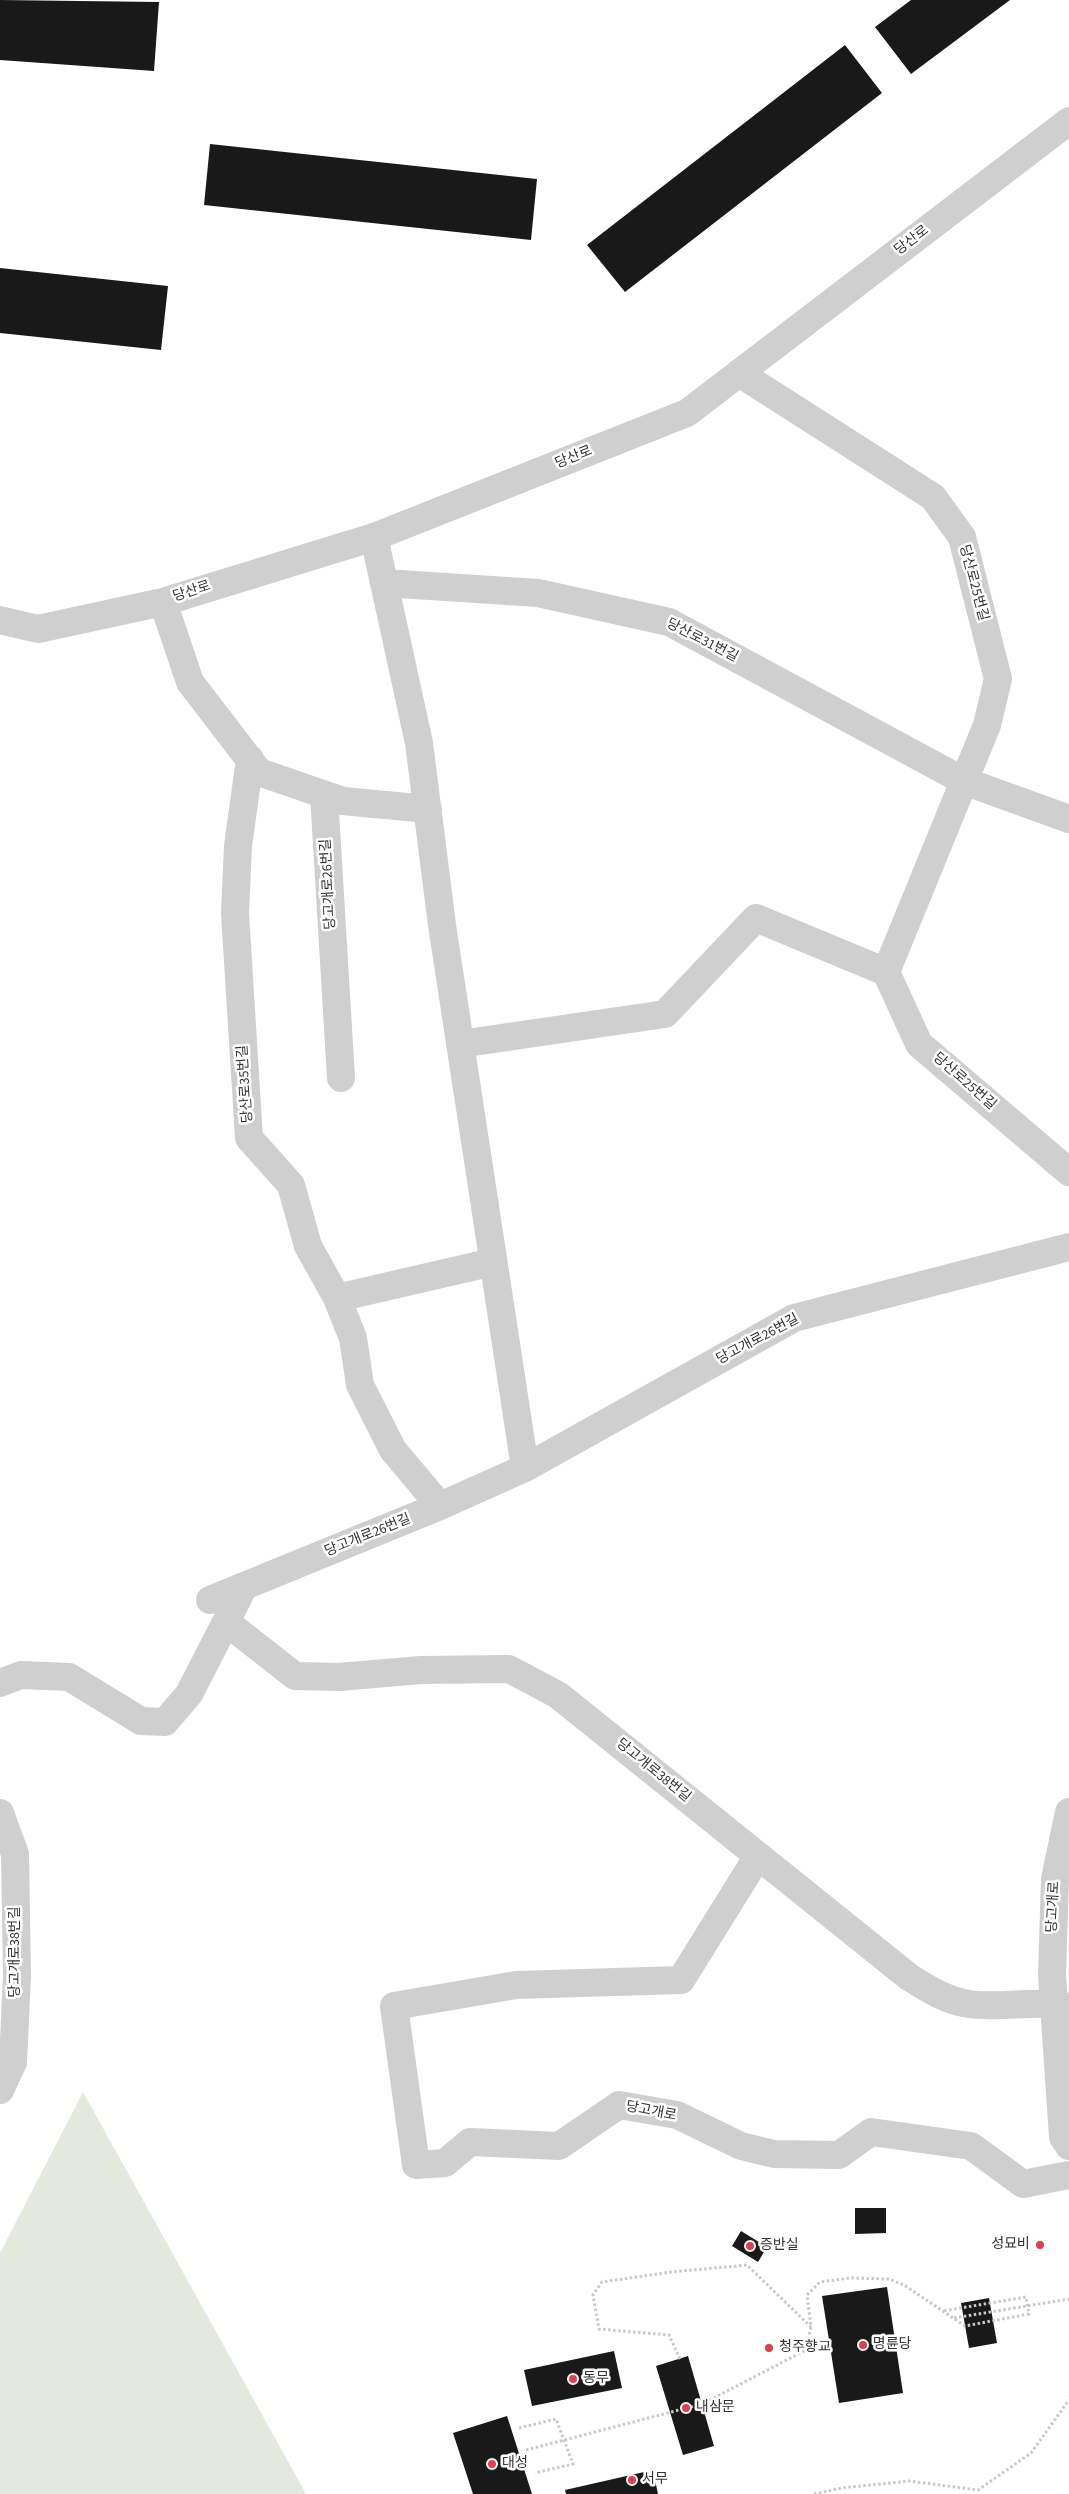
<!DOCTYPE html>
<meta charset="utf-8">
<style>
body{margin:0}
canvas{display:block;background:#fff}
</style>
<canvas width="1069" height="2494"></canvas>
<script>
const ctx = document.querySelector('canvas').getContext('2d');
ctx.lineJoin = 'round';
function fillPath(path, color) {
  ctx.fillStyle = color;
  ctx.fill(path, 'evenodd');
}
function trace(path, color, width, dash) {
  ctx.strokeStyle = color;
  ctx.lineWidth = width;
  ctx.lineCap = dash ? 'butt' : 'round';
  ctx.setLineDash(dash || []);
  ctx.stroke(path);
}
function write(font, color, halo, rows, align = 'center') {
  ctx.font = font + ' "Source Sans 3","Noto Sans KR",sans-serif';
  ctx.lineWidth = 5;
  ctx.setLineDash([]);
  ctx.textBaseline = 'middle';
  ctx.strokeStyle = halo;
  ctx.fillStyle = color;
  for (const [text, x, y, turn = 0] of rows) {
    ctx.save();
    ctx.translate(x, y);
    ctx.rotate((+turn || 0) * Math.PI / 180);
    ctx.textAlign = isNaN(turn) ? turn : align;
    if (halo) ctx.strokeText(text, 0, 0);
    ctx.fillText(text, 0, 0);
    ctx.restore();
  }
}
fillPath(new Path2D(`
 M83 2092 306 2494H0V2253Z`), '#e3e9dc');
fillPath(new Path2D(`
 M0 0 159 2 154 71 0 60Z
 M911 0H1010L911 74 875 27Z
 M845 45 882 93 625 292 587 245Z
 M210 144 537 179 531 240 204 205Z
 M0 268 168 286 161 350 0 333Z
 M855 2208H886V2233L855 2234Z
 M741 2231 767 2247 758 2262 732 2246Z
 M887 2287 903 2393 839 2403 822 2296Z
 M989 2298 997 2343 969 2348 961 2303Z
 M614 2351 622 2388 532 2406 524 2370Z
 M688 2356 714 2446 683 2455 656 2366Z
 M507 2416 532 2494H473L453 2433Z
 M653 2470 658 2494H566L565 2490Z`), '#191919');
trace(new Path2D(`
 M954 2318 1069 2299
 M680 2359 669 2335 599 2329 593 2295 602 2282 671 2272 747 2265 811 2327
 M519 2428 556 2419 573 2464 535 2473
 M526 2450 702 2404 806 2350 811 2327 807 2295 820 2282 850 2278 889 2279 904 2285 965 2326 1029 2314 1026 2297 943 2311
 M814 2494 842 2488 909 2481 978 2490 1031 2453 1069 2400`), '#c9c9c9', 3, [2.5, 2.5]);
trace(new Path2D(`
 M739 373 933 497 962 537 998 679 987 725 886 972 919 1044 1069 1172
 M374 537 419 743 442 925 525 1468
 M384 583 538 593 669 622 964 781 1069 819
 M163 602 190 682 259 772 343 801 428 809
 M0 620 38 629 163 602 374 537 687 413 1069 121
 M250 759 238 846 235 913 249 1138 291 1185 308 1246 337 1298 353 1338 360 1385 393 1450 440 1506
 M324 795 341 1078
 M460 1044 665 1014 756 918 886 972
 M337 1298 493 1262
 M244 1586 226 1622 295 1676 339 1677 421 1670 509 1669 558 1695 909 1977C928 1989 947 2001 969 2004 1002 2009 1036 1999 1069 2007
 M210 1600 440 1506 525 1468 794 1318 1069 1247
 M0 1683 21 1675 69 1677 141 1721 165 1722 189 1694 226 1622
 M1069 1812 1055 1879 1052 1975 1063 2137 1069 2146
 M0 1813 15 1854 17 1976 13 2062 0 2090
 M758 1856 681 1980 516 1985 394 2006 416 2165 445 2163 470 2142 559 2146 619 2105 677 2115 741 2146 774 2154 839 2155 871 2132 971 2146 1023 2184 1069 2175`), '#cfcfcf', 28);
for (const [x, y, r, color] of [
 [1040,2245,5,"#de404d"],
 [750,2246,5,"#de404d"],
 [863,2345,5,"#de404d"],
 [769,2348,5,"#de404d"],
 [573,2379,5,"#de404d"],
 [686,2408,5,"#de404d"],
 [492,2464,5,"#de404d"],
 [632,2480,5,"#de404d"]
]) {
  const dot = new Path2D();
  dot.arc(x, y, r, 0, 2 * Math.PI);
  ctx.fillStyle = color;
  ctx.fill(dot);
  trace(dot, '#fff', 2);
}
write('14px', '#323232', '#fff', [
 ["당산로",912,241,-37],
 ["당산로",574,458,-22],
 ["당산로25번길",973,583,75],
 ["당산로",192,592,-18],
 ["당산로31번길",702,641,27],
 ["당고개로26번길",329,884,-93],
 ["당산로25번길",964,1082,41],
 ["당산로35번길",246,1084,-94],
 ["당고개로26번길",758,1340,-28],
 ["당고개로26번길",368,1536,-22],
 ["당고개로38번길",653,1771,39],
 ["당고개로",1054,1907,-87],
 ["당고개로38번길",16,1952,-90],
 ["당고개로",651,2112,11]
]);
write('14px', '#323232', '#fff', [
 ["성묘비",1030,2245,"right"],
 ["증반실",760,2246],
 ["명륜당",873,2345],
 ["청주향교",779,2348],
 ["동무",583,2379],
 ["내삼문",696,2408],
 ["대성",502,2464],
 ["서무",642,2480]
], 'left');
</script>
